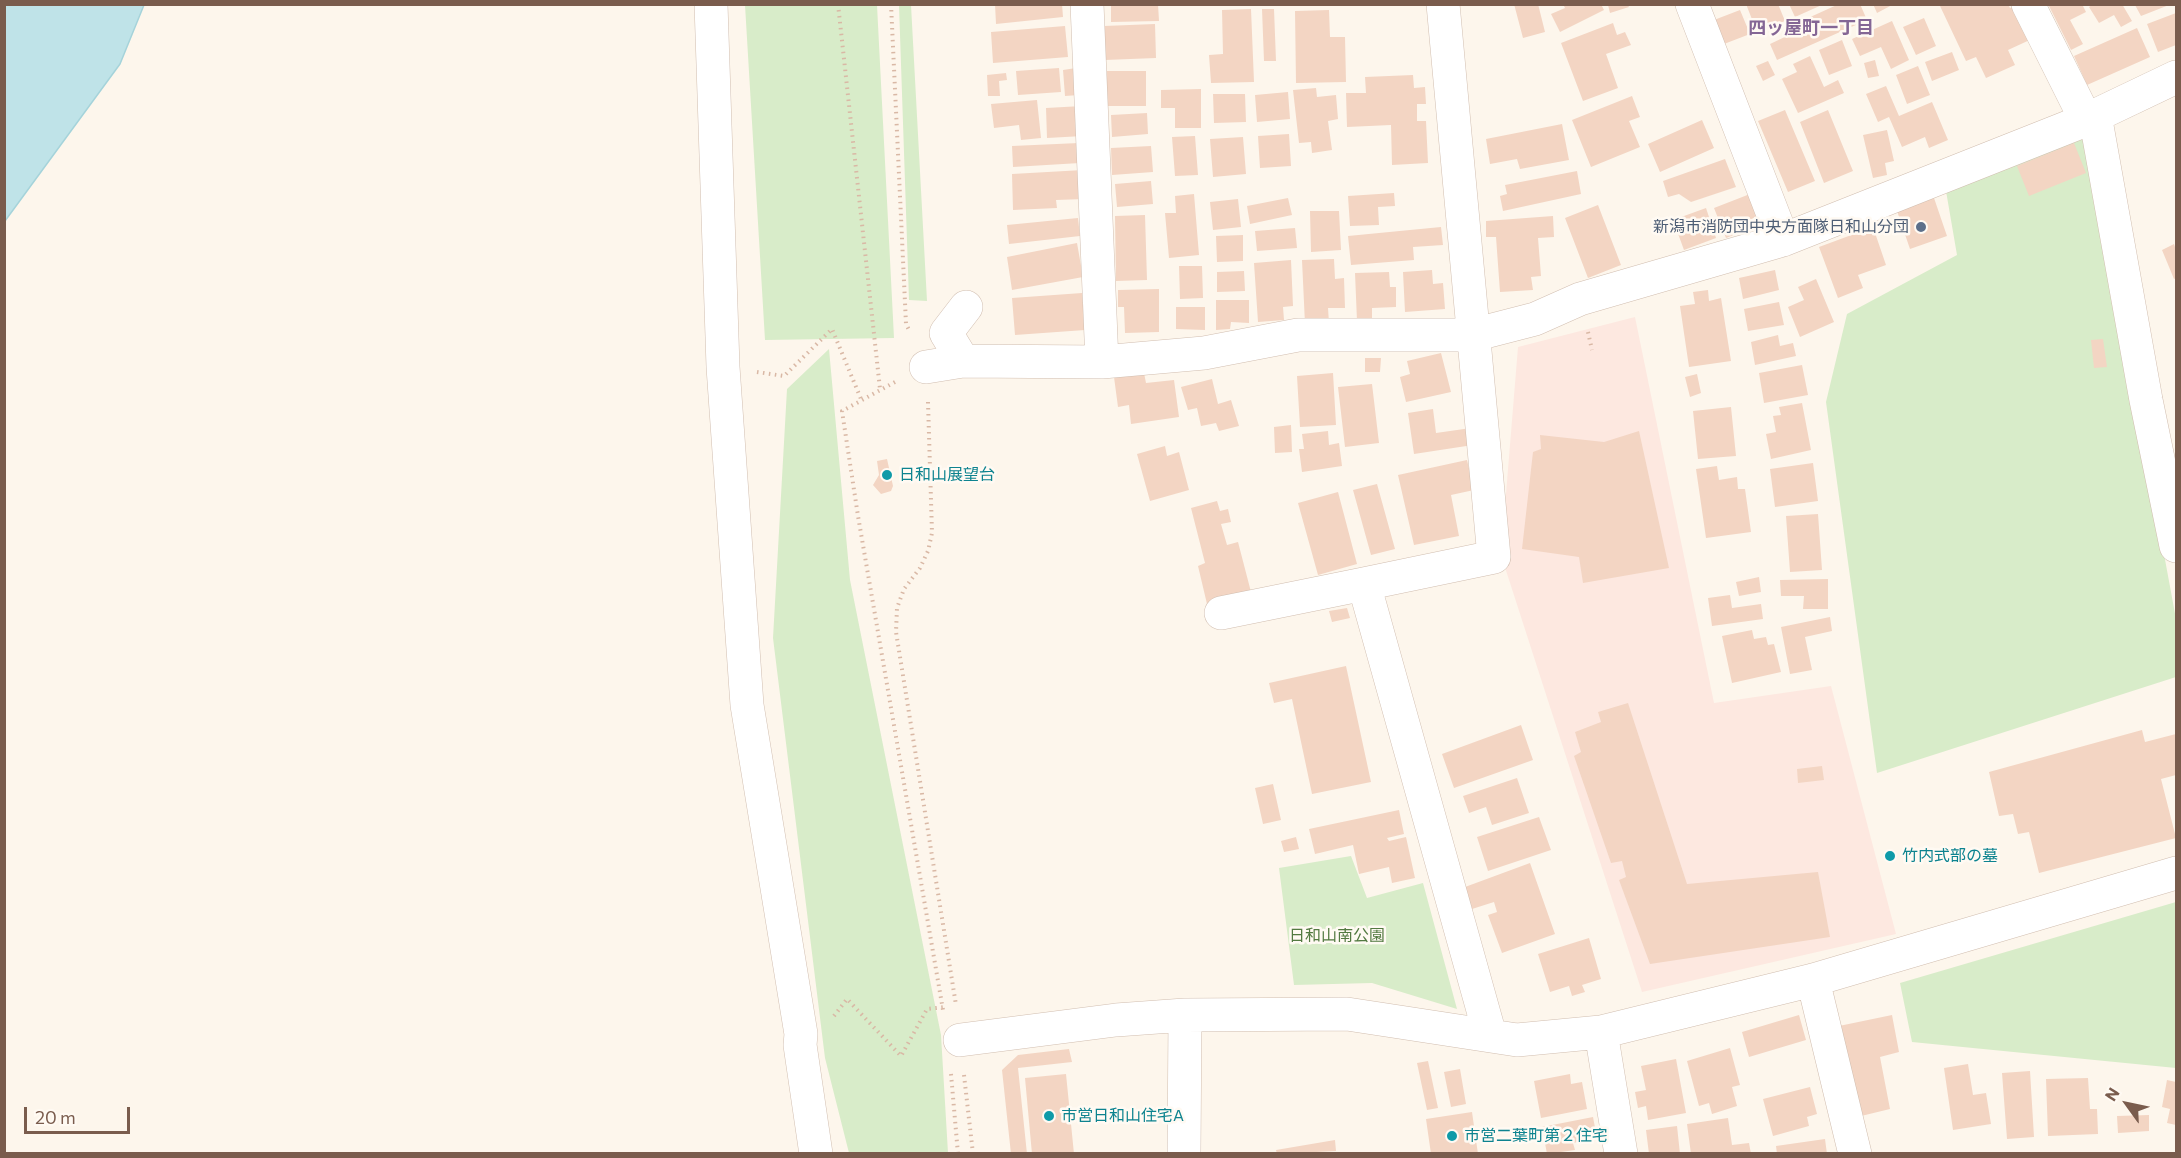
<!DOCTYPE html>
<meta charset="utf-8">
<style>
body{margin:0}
#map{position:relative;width:2181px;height:1158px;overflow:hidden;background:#fdf6ec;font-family:Commissioner,sans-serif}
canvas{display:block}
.frame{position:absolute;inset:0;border:6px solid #7a5c4d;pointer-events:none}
.north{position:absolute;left:2097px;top:1074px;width:60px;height:60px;-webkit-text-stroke:4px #fffaf3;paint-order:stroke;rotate:303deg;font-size:16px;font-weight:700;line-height:24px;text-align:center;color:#7a5c4d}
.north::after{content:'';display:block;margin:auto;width:21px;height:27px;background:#7a5c4d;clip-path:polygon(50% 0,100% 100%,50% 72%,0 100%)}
.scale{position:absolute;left:24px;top:1107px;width:106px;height:27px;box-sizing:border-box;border:3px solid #7a5c4d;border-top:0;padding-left:8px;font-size:18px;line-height:21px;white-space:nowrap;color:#7a5c4d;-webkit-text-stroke:4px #fffaf3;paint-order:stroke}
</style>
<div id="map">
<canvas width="2181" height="1158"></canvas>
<div class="frame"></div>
<div class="north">N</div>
<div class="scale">20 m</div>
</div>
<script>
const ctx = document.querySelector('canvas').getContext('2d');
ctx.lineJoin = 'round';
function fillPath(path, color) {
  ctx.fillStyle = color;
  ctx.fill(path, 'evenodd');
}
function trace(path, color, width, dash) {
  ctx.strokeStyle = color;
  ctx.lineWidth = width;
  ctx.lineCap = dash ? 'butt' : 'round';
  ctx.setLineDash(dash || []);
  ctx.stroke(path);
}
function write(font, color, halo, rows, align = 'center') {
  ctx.font = font + ' Commissioner,"Noto Sans JP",sans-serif';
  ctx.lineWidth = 5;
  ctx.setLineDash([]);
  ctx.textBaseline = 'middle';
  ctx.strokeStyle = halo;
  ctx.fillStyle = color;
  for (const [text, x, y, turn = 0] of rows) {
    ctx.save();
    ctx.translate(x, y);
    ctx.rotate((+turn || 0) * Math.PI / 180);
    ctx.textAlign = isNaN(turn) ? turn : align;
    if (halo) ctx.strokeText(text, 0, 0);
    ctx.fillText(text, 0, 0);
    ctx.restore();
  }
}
fillPath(new Path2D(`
 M1635 317 1714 703 1831 686 1896 934 1642 992 1501 555 1518 347Z`), '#fde8e0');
fillPath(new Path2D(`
 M745 5H877L894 338 765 340Z
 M899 5H911L927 301 909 300Z
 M2087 124 2095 181 2176 619V677L1877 773 1826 402 1847 314 1957 255 1946 191Z
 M829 349 850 580 941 1035 948 1153H849L825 1058 773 638 787 389Z
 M1351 856 1367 898 1423 883 1457 1009 1372 983 1294 985 1279 868Z
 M2176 902V1068L1912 1042 1900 983Z`), '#d8ecc9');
const water = new Path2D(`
 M5 4 144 5 120 64 5 221Z`);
fillPath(water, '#bfe3e8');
trace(water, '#a5d3da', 1.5);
fillPath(new Path2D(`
 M995 4H1062L1063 17 996 24Z
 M1111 4H1158L1159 21 1111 22Z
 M1514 4H1538L1545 32 1523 38Z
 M1563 4H1601L1604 10 1560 32 1551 14 1565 8Z
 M1746 4H1778L1785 21 1757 32Z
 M1789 4H1824L1795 17Z
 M1839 4H1860L1867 20 1777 60 1770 44 1789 35 1786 28Z
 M1873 4H1894L1877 13Z
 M1943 4H2008L2010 8 2018 5 2034 38 2008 50 2015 65 1986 78 1976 57 1966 61 1940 6Z
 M2051 4H2082L2086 12 2070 20 2083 44 2071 50 2049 6Z
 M2093 4H2122L2132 21 2121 27 2114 15 2099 23 2089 7Z
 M1608 5H1628L1629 7 1610 13Z
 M2135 5H2169L2141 16Z
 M1251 9 1254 82 1211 83 1209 55 1223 54 1222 10Z
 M1262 9H1274L1276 61H1264Z
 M1329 10 1330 37H1345L1346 82 1296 83 1295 11Z
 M1740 10 1750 34 1724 44 1714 20Z
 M2176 13V45L2158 52 2147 24Z
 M1924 18 1936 46 1916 55 1903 27Z
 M1892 21 1909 60 1891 69 1881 47 1860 56 1852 39Z
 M1613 23 1617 35 1625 32 1631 45 1606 54 1618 88 1583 101 1561 43Z
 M1155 24 1156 58 1105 60 1104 26Z
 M1065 26 1068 57 993 63 991 32Z
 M2137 28 2150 57 2087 85 2074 56Z
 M1842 40 1852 66 1829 75 1819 50Z
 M1952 52 1959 70 1932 81 1925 62Z
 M1810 56 1824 87 1838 80 1844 93 1798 113 1782 79 1797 72 1793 64Z
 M1875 60 1879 76 1868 78 1864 63Z
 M1768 61 1775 75 1763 81 1756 66Z
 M1918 66 1930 95 1907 104 1896 75Z
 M1059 68 1061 92 1018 95 1016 71Z
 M1076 68 1079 95 1065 96 1063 70Z
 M1107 71H1146V106H1107Z
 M1006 73 1007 80 999 81 1000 96H988L987 75Z
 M1413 75 1414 88 1425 87 1426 104H1417V121H1426L1428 163 1392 165 1391 125 1347 127 1346 93H1366L1365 77Z
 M1886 86 1899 116 1932 102 1948 140 1929 148 1925 137 1902 147 1889 117 1878 122 1866 94Z
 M1316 88 1317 97 1336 95 1338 119 1328 121 1332 150 1312 153 1311 142 1299 143 1293 90Z
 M1201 89V128H1175V108H1161V90Z
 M1288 92 1290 119 1257 122 1255 95Z
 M1213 94H1245L1246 122 1214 123Z
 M1632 96 1640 117 1629 121 1640 147 1591 167 1572 120Z
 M1037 100 1041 138 1021 140 1019 125 994 128 991 104Z
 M1082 106 1083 136 1047 138 1046 108Z
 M1785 110 1815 181 1788 192 1758 121Z
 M1828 110 1853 171 1824 183 1800 122Z
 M1147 113 1148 134 1112 137 1111 115Z
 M1702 120 1714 148 1660 172 1648 144Z
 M1562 124 1569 160 1520 169 1517 159 1490 164 1486 139Z
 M1887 130 1894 161 1885 163 1887 175 1873 178 1863 135Z
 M1289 134 1291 166 1260 168 1258 136Z
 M1195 136 1198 175 1175 176 1172 137Z
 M1243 137 1246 174 1213 177 1210 139Z
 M1079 143 1080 163 1013 167 1012 146Z
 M2074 143 2086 173 2029 196 2017 166Z
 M1151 146 1153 172 1112 175 1111 148Z
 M1725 159 1736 187 1691 202 1679 194 1668 197 1663 181Z
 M1083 170 1085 199 1056 200 1057 208 1013 210 1012 174Z
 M1577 171 1581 194 1503 211 1500 196 1507 194 1505 185Z
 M1151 181 1153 204 1117 207 1115 184Z
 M1394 193 1395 206 1378 207 1379 225 1350 226 1348 196Z
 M1194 194 1199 255 1169 258 1165 213H1176L1175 196Z
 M1750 194 1758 216 1738 225 1741 232 1726 238 1714 208Z
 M1288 198 1292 215 1250 224 1247 206Z
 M1934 198 1947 236 1910 249 1897 211Z
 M1238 199 1241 227 1213 230 1210 202Z
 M1598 205 1621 265 1588 278 1565 218Z
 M1706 208 1716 238 1684 250 1673 220Z
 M1310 211H1339L1341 250 1311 252Z
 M1145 215 1147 280 1116 281 1115 216Z
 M1553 216 1554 237 1538 238 1541 276 1531 277 1533 290 1500 292 1496 237H1486V221Z
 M1078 218 1080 236 1009 244 1007 225Z
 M1441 227 1443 245 1413 247 1414 260 1351 265 1348 236Z
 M1873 227 1886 265 1858 275 1863 288 1838 298 1819 247Z
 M1295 228 1297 248 1257 251 1255 231Z
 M1243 235V261L1217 262 1216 236Z
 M1077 243 1083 277 1012 290 1007 257Z
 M2174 244 2176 250V278L2174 279 2162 250Z
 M1334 259 1335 279 1344 278 1345 308H1328L1329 323 1305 324 1302 260Z
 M1291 260 1293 306 1283 307 1284 320 1258 322 1254 263Z
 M1179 266H1202L1203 298 1180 299Z
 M1432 270 1433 284 1443 283 1445 309 1405 312 1403 272Z
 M1775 270 1779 290 1743 299 1739 278Z
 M1244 271 1245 291 1217 292V272Z
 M1389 272 1390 287H1396V307L1372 308V320L1357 321 1355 273Z
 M1816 279 1834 322 1800 337 1788 307 1804 300 1798 287Z
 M1159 289V332L1125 333 1124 307H1118V290Z
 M1708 290 1709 301 1721 298 1731 361 1689 367 1680 306 1695 304 1693 292Z
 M1082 293 1085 330 1015 335 1012 298Z
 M1216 300H1249V323L1231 322 1230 329 1216 330Z
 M1779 302 1784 325 1748 331 1744 309Z
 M1176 307H1205V330L1176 329Z
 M1778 335 1780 346 1793 343 1796 356 1755 365 1751 342Z
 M2103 339 2107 367 2094 368 2091 340Z
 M1441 353 1451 392 1406 402 1400 377 1410 374 1407 361Z
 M1365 358H1381L1380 372H1365Z
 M1802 365 1808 395 1764 403 1759 373Z
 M1144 373 1146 383 1174 380 1179 417 1131 424 1129 405 1118 407 1114 377Z
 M1333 373 1336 425 1300 427 1297 376Z
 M1697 374 1701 393 1690 397 1685 377Z
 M1212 379 1218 404 1231 400 1239 426 1219 431 1216 423 1201 426 1197 408 1188 410 1181 387Z
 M1372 384 1379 443 1345 447 1338 387Z
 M1802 403 1811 450 1771 459 1766 434 1776 432 1773 416 1781 415 1779 407Z
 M1731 407 1736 456 1698 459 1693 411Z
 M1433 409 1436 433 1471 428 1473 445 1414 454 1408 413Z
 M1291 425 1292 452 1275 453 1274 427Z
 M1328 431 1329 445 1339 443 1342 466 1302 472 1299 449H1304L1302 434Z
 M1639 431 1669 568 1583 583 1579 557 1522 549 1533 452 1541 449 1540 435 1604 442Z
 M1165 446 1167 456 1179 452 1189 490 1150 501 1137 454Z
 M887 459 893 486 891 491 881 494 873 485 879 475 877 461Z
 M1467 460 1474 490 1451 495 1459 536 1414 545 1398 475Z
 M1813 463 1818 501 1775 507 1770 469Z
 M1717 466 1719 480 1737 477 1738 489H1745L1751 532 1706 538 1696 469Z
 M1377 484 1395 549 1371 555 1353 490Z
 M1338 492 1357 564 1318 575 1298 503Z
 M1217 501 1220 511 1228 509 1231 522 1221 524 1227 545 1238 542 1251 592 1207 604 1198 566 1205 563 1191 508Z
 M1818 514 1822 570 1790 572 1786 516Z
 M1759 577 1761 592 1739 596 1736 582Z
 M1828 579V609H1803L1804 596H1781L1780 580Z
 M1730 595 1732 608 1761 604 1763 619 1712 626 1708 598Z
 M1347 608 1350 618 1332 622 1329 611Z
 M1830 617 1832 631 1805 637 1812 670 1790 674 1781 627Z
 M1752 630 1754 639 1766 637 1768 645 1774 644 1781 672 1732 683 1722 636Z
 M1346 666 1371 782 1312 794 1292 699 1274 703 1269 683Z
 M1628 703 1687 884 1818 872 1830 937 1650 964 1619 880 1626 877 1622 861 1611 863 1574 756 1581 752 1575 732 1601 722 1598 712Z
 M1521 725 1533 760 1454 788 1442 754Z
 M2142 730 2145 742 2176 734V775L2161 779 2176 838 2039 873 2029 832 2018 834 2013 814 1999 816 1989 772Z
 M1822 766 1824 780 1798 783 1797 769Z
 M1517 778 1529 813 1492 825 1486 807 1469 813 1463 796Z
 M1273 784 1281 820 1263 824 1255 788Z
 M1399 810 1404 834 1387 838 1389 841 1406 837 1415 878 1392 883 1389 867 1359 874 1353 845 1315 854 1309 829Z
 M1539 817 1551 850 1488 871 1477 837Z
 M1296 837 1299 849 1284 852 1281 841Z
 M1530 863 1555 934 1502 953 1488 915 1497 912 1494 902 1472 909 1465 887Z
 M1589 938 1601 979 1582 985 1585 992 1572 996 1569 986 1550 992 1538 954Z
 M1799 1015 1806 1040 1749 1057 1742 1032Z
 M1892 1015 1899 1052 1880 1057 1890 1109 1857 1117 1839 1026Z
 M1730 1048 1740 1085 1732 1087 1737 1106 1712 1114 1709 1103 1699 1106 1687 1061Z
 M1069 1049 1072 1062 1018 1068 1027 1154H1011L1002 1070 1018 1055Z
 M1676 1059 1686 1113 1648 1120 1646 1106 1638 1108 1635 1092 1646 1090 1641 1066Z
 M1428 1061 1438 1108 1427 1110 1417 1063Z
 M1968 1064 1973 1095 1986 1093 1991 1124 1953 1130 1944 1068Z
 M1460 1069 1466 1104 1451 1107 1444 1072Z
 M2030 1071 2034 1137 2007 1139 2002 1073Z
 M1066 1074 1074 1154H1032L1025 1078Z
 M1570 1074 1571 1084 1582 1082 1587 1109 1541 1118 1534 1081Z
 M2088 1078 2090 1109H2097L2098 1134 2048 1136 2046 1079Z
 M2167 1080 2176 1082V1125L2167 1123 2170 1109 2162 1107Z
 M1810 1087 1817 1114 1807 1117 1809 1126 1773 1136 1763 1099Z
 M1472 1112 1478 1154H1431L1426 1119Z
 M2149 1115V1131L2118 1133 2117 1116Z
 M1593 1117 1597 1138 1573 1143 1575 1150 1547 1154 1542 1127Z
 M1728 1118 1732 1145 1749 1143 1751 1154H1691L1687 1124Z
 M1677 1126 1680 1154H1649L1646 1130Z
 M1825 1139 1827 1154H1777L1776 1146Z
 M1335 1140 1336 1151 1277 1154 1276 1150Z`), '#f3d5c3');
const minor = new Path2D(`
 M711 4 723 367 747 705 801 1034 800 1045 816 1154
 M1087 4 1102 362
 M1692 4 1783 240
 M2028 4 2086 120
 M2095 115 2146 400 2176 546
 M963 361 946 333 966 307
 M926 367 963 361 1102 362 1204 353 1298 335H1473L1535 319 1580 299 1783 240 2086 120 2176 77
 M1364 584 1494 557 1443 4
 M1221 613 1364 584 1490 1035
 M1813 980 1855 1154
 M1601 1032 1621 1154
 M960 1040 1116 1020 1185 1015 1347 1014 1517 1040 1601 1032 1813 980 2176 873
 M1184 1154 1185 1015`);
trace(minor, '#d1beb0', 34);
trace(new Path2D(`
 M838 4 880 389
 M891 4 906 324 910 332
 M1588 332 1592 350
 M757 372 784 376 832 329 861 399
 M895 382 842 411 858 516 943 1010
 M928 402 932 533 928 551 920 568 904 589 897 608 896 632 956 1005
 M834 1016 847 999 901 1056 927 1009 945 1007
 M951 1074 958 1154
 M964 1075 973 1154`), '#d9b8a5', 4, [1.5, 4.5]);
trace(minor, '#fff', 33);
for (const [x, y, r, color] of [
 [1921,227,6,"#5c6f8a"],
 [887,475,6,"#0f9aa8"],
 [1890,856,6,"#0f9aa8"],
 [1049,1116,6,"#0f9aa8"],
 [1452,1136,6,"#0f9aa8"]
]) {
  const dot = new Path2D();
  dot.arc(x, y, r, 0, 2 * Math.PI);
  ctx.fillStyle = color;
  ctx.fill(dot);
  trace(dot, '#fffaf3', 2);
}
write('16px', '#4e5e75', '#fffaf3', [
 ["新潟市消防団中央方面隊日和山分団",1909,227]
], 'right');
write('16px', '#0d838f', '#fffaf3', [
 ["日和山展望台",899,475],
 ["竹内式部の墓",1902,856],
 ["市営日和山住宅A",1061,1116],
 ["市営二葉町第２住宅",1464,1136]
], 'left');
write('16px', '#537a41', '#fffaf3', [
 ["日和山南公園",1337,936]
]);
write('bold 18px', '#846695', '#fffaf3', [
 ["四ッ屋町一丁目",1811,28]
]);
</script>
